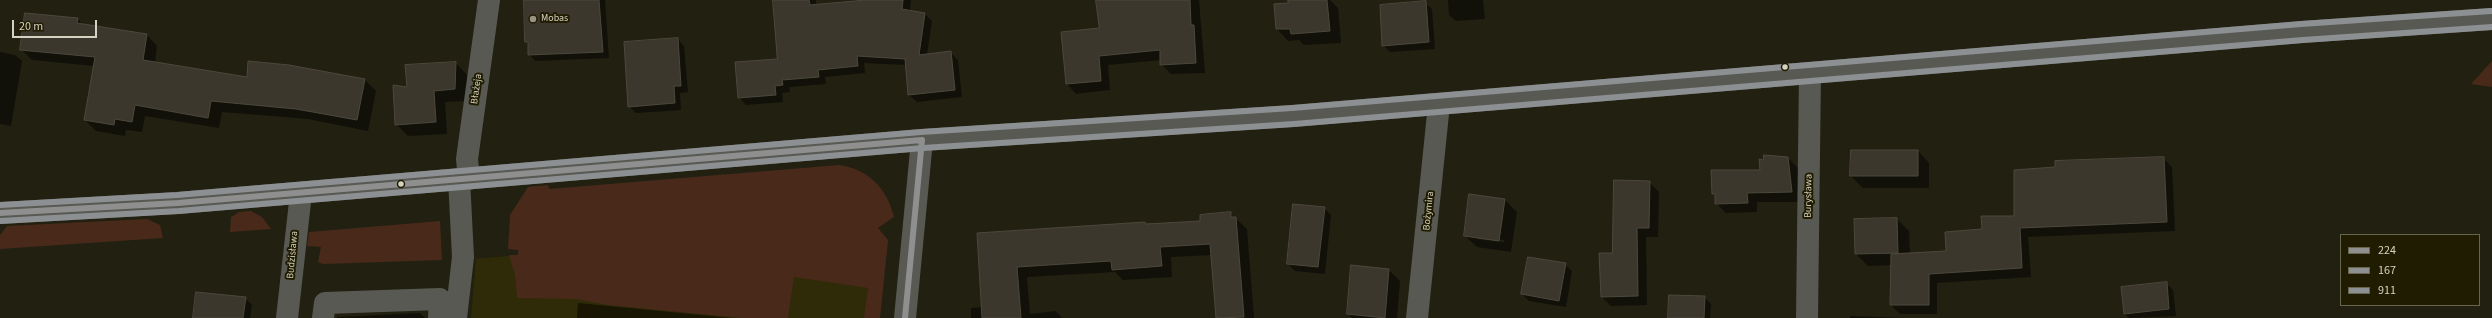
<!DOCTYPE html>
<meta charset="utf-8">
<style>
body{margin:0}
#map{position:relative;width:2492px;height:318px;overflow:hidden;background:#222011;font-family:"Source Sans 3",sans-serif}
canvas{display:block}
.legend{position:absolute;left:2340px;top:234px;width:140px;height:72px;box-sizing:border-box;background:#201c01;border:1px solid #68654e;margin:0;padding:5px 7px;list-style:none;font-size:12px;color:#d4d2c1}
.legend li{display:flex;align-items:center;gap:8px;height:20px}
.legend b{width:20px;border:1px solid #68654e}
.scale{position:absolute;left:12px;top:20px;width:85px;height:18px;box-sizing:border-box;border:2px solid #d4d2c1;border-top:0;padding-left:5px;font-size:12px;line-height:14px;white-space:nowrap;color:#d4d2c1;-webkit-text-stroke:3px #201c01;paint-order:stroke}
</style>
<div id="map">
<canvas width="2492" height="318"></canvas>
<ul class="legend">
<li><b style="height:5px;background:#8f8f8f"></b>224</li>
<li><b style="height:5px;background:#8c9093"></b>167</li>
<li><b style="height:5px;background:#8c9093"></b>911</li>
</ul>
<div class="scale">20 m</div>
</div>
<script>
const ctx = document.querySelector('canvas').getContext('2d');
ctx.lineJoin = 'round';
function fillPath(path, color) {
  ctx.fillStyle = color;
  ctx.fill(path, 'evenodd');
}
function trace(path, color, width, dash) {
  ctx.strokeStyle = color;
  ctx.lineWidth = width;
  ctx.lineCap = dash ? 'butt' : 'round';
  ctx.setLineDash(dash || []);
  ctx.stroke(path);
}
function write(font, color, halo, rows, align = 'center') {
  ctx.font = font + ' "Source Sans 3",sans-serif';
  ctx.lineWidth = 4;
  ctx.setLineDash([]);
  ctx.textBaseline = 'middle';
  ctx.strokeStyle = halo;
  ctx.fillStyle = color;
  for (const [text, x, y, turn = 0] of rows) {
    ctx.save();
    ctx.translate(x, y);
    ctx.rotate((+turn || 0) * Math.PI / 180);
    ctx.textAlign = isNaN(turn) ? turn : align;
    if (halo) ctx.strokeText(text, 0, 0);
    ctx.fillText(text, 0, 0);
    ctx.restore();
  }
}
fillPath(new Path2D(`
 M888 240 880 318H471L476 259 518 255Z`), '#2f2a07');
fillPath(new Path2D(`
 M2492 61V87L2471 84Z
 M839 165C868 169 887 188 894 217L878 228 888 240 880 318H864L868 288 794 277 788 318H741L608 305 576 299 517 298 515 275 509 255H518V250L508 249 510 215 528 187 548 185 549 189Z
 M251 211 262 217 271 229 230 232 231 217 239 212Z
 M147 219 160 225 163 238 0 249V235L7 226Z
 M440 221 442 260 323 264 318 262 321 247 307 246 309 232Z`), '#492a1a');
fillPath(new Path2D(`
 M525 0H605L609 58 535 61 529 54V45L526 42Z
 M774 0H816V5L874 0H911L910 11 925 14 932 21 927 55 950 52 958 60 962 97 917 102 909 95 906 65 864 63 865 73 825 77 826 84 789 87 790 92 782 93 783 102 746 105 739 97 778 60Z
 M1097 0H1199L1205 73 1171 74 1161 64V60L1108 65 1110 90 1076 94 1067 84 1100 29Z
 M1289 0H1330L1338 8 1341 43 1304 45 1299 40 1288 41 1277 29 1289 4Z
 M1448 0H1483L1485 19 1456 21 1449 15Z
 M1425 3 1432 9 1435 49 1390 52 1383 45Z
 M77 19 83 24 147 35 157 46 155 63 248 78 289 66 365 80 376 91 368 131 308 119 222 112 219 128 145 116 142 132 126 130 125 136 96 131 85 120 94 66 32 60 21 49Z
 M678 39 684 46 688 92 680 93 681 110 636 113 629 106Z
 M0 52 15 55 22 61 11 126 0 124Z
 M456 63 467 75V101L445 102 447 134 408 136 396 124 408 89Z
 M1918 151 1929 163V188H1863L1851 176Z
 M1788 158 1798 168 1802 202H1757V212L1726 213 1716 203V197L1713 194 1712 171H1760Z
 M2163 158 2172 167 2175 231 2028 237 2031 277 1937 283V314H1900L1891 305V265L1868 266 1856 254 1897 219 1909 231 1910 254 1947 252 1983 230Z
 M1649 182 1659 192 1658 237H1646L1647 305 1611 306 1602 297 1613 253Z
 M1505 200 1517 212 1511 252 1477 247 1465 236ZM1477 237 1504 240V242L1477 239Z
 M1324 208 1331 215 1325 274 1295 271 1288 264Z
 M1230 213 1247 229 1254 318H1217L1212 255 1171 257 1172 277 1123 280 1115 272 1027 277 1030 314 1056 311 1062 318H971V308L982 307 978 233 1145 223 1147 225 1202 222Z
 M1565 264 1572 271 1566 307 1529 301 1522 294Z
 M1389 270 1400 281 1397 318H1352L1348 314Z
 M2166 283 2173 290 2176 316 2129 318 2125 314Z
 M1704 297 1711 304 1710 318H1725H1669Z
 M245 298 252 305 250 318H194Z
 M578 303 732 318H577Z
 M420 313 425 318H337V317Z
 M1850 316 1902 318H1850Z`), '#0007');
const building = new Path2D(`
 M524 0H599L603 52 528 55V42H525Z
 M773 0H809L810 5 866 0H903L902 9 925 13 919 55 951 51 955 90 908 95 905 59 857 56 858 66 818 70 819 77 782 80 783 85 775 86 776 95 738 98 735 62 777 59Z
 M1096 0H1190L1191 25H1194L1196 63 1160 65V50L1099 56 1101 81 1066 84 1061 32 1099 28Z
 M1288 0H1327L1330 31 1291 34 1290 29H1276L1274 4 1288 3Z
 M1426 1 1429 42 1382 46 1380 5Z
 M25 13 78 18 77 23 147 34 143 60 247 77 248 61 289 65 365 79 357 120 296 109 211 101 208 118 135 105 132 122 115 119 114 125 84 120 95 57 20 50Z
 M678 38 681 86H674L675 103 628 107 624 42Z
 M456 62 455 89 434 91 436 122 395 125 393 85 407 87 405 65Z
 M1851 150H1918V176H1850Z
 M1764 155 1788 157 1792 192 1747 193 1748 203 1715 204V194H1712L1711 170H1760L1759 159 1763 160Z
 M2164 157 2167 222 2020 228 2022 268 1929 274V305H1890L1891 254 1946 251 1945 232 1982 229 1981 216H2014V170L2055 167V161Z
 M1614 180 1650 181 1649 228H1637L1638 296 1601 297 1599 253H1612Z
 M1469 194 1505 199 1499 241 1464 236Z
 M1293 204 1325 207 1318 267 1287 264Z
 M1231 212V217H1236L1244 317 1216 318 1210 244 1160 247 1162 266 1112 270 1111 261 1017 267 1021 318H982L977 233 1145 222 1146 224 1200 221V215Z
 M1897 218 1898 253 1855 254 1854 219Z
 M1528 257 1566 263 1559 301 1521 294Z
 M1351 265 1389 269 1385 318 1347 314Z
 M2167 282 2169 309 2124 314 2121 287Z
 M196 292 246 297 243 318H193Z
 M1669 295 1705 296 1704 318H1668Z`);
fillPath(building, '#3b372c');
trace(building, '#4d483c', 1);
trace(new Path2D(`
 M469 179 467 159 489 0
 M0 213 178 203 922 140 1293 116 2302 32 2492 19
 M287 318 301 193
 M323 318 325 303 440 299 439 318
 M456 318 463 257 459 179
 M905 318 922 140
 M1417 318 1439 104
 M1807 318 1810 73`), '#585952', 22);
trace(new Path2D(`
 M0 213 178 203 922 140
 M905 318 922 140`), '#8f8f8f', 6);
trace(new Path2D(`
 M0 221 179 211 923 148 1294 124 2303 40 2492 27`), '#8c9093', 6);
trace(new Path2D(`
 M0 205 177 195 921 132 1292 108 2301 24 2491 11`), '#8c9093', 6);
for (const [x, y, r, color] of [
 [533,19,4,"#969483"],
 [1785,67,3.5,"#d4d2c1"],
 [401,184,3.5,"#d4d2c1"]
]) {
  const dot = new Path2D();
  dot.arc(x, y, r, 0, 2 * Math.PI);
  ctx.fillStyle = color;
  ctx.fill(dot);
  trace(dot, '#201c01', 1.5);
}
write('10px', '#d4d2c1', '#201c01', [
 ["Mobas",541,19]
], 'left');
write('10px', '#d4d2c1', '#201c01', [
 ["Błażeja",477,89,-82],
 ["Burysława",1809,196,-89],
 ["Bożymira",1429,211,-84],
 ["Budzisława",293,255,-85]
]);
</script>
